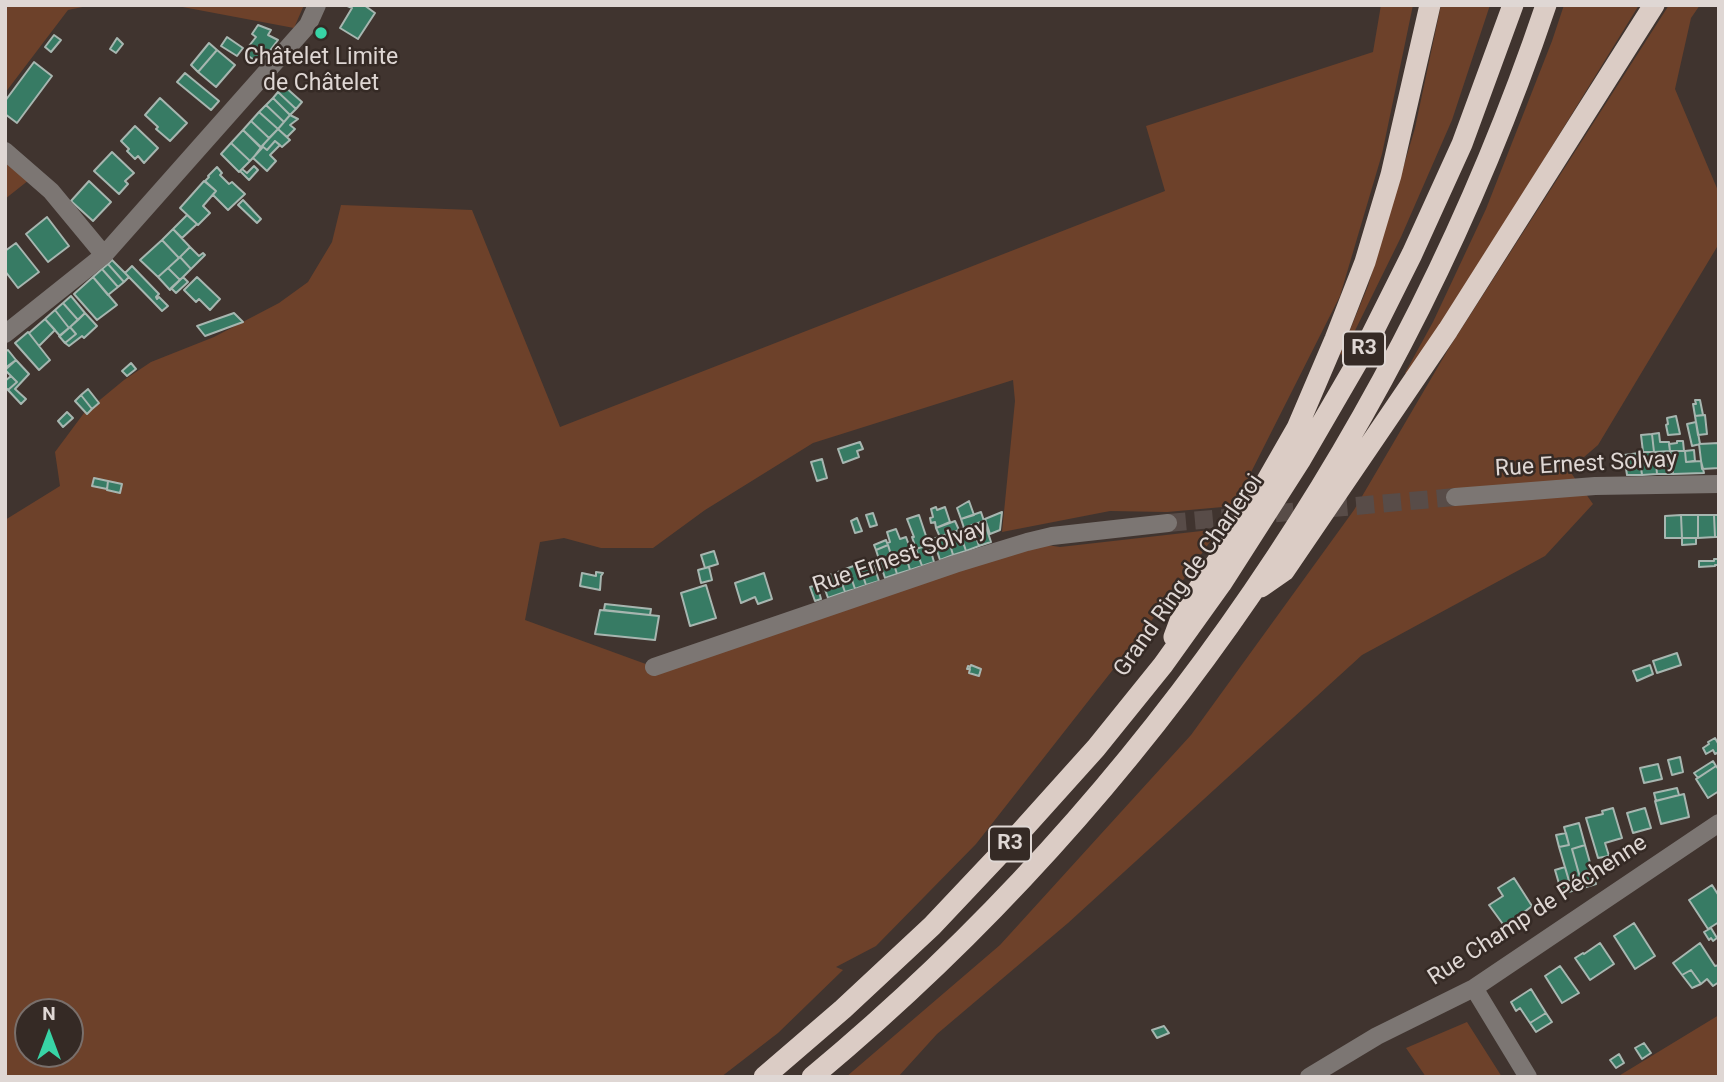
<!DOCTYPE html>
<meta charset="utf-8">
<style>
body{margin:0}
#map{position:relative;width:1724px;height:1082px;overflow:hidden;background:#40342f;font-family:Roboto,sans-serif}
canvas{display:block}
.frame{position:absolute;inset:0;border:7px solid #dfd7d4;pointer-events:none}
.north{position:absolute;left:14px;top:998px;width:70px;height:70px;box-sizing:border-box;background:#352a25;border:2px solid #796f6b;border-radius:50%;rotate:0deg;font-size:19px;font-weight:700;line-height:28px;text-align:center;color:#dfd7d4}
.north::after{content:'';display:block;margin:auto;width:24px;height:32px;background:#38d4a6;clip-path:polygon(50% 0,100% 100%,50% 72%,0 100%)}
</style>
<div id="map">
<canvas width="1724" height="1082"></canvas>
<div class="frame"></div>
<div class="north">N</div>
</div>
<script>
const ctx = document.querySelector('canvas').getContext('2d');
ctx.lineJoin = 'round';
function fillPath(path, color) {
  ctx.fillStyle = color;
  ctx.fill(path, 'evenodd');
}
function trace(path, color, width, dash) {
  ctx.strokeStyle = color;
  ctx.lineWidth = width;
  ctx.lineCap = dash ? 'butt' : 'round';
  ctx.setLineDash(dash || []);
  ctx.stroke(path);
}
function write(font, color, halo, rows, align = 'center') {
  ctx.font = font + ' Roboto,sans-serif';
  ctx.lineWidth = 5;
  ctx.setLineDash([]);
  ctx.textBaseline = 'middle';
  ctx.strokeStyle = halo;
  ctx.fillStyle = color;
  for (const [text, x, y, turn = 0] of rows) {
    ctx.save();
    ctx.translate(x, y);
    ctx.rotate((+turn || 0) * Math.PI / 180);
    ctx.textAlign = isNaN(turn) ? turn : align;
    if (halo) ctx.strokeText(text, 0, 0);
    ctx.fillText(text, 0, 0);
    ctx.restore();
  }
}
fillPath(new Path2D(`
 M5 5H92L68 10 5 93Z
 M172 5H304L294 28Z
 M1381 5H1413L1382 154 1340 296 1234 506 1167 512 1110 511 1002 532 1015 401 1013 380 813 443 705 510 653 548H601L564 538 540 542 525 620 654 667 1027 542 1060 547 1219 529 1181 583 976 844 876 946 836 967 843 970 778 1033 721 1077H5V520L60 486 55 452 84 413 124 380 151 362 214 337 279 303 308 282 332 242 341 205 472 210 560 427 1165 191 1146 126 1373 52ZM28 1012H70V1054H28Z
 M1441 5H1490L1452 120 1401 237 1343 355 1340 354 1368 286 1415 128Z
 M1564 5H1639L1506 221 1408 374 1405 373 1433 322 1486 209 1552 41Z
 M1669 5H1700L1691 18 1675 89 1719 193V248L1717 247 1598 445 1569 470 1593 504 1545 556 1362 655 1068 923 937 1034 898 1077H846L1000 945 1191 735 1354 510 1449 348Z
 M5 151 34 176 5 199Z
 M1719 1015V1077H1617Z
 M1467 1022 1502 1077H1426L1406 1048Z`), '#6d412a');
const building = new Path2D(`
 M345 5H364L375 13 358 39 340 28 352 8Z
 M258 25 271 30 268 35 278 40 265 57 249 46 256 37 252 34Z
 M54 35 61 40 51 52 45 47Z
 M227 37 243 48 237 56 221 46Z
 M117 38 123 44 116 53 110 49Z
 M209 43 217 50 198 72 191 65Z
 M249 46 265 57 260 64 244 53Z
 M217 50 235 65 216 87 198 72Z
 M34 62 52 76 17 123 5 114V101Z
 M185 73 219 101 211 110 177 82Z
 M284 86 302 102 296 109 278 92Z
 M278 92 296 109 290 115 273 98Z
 M160 98 187 123 170 141 156 129 158 127 145 115Z
 M273 98 290 115 284 122 266 105Z
 M266 105 284 122 278 129 259 112Z
 M259 112 278 129 269 138 251 121Z
 M290 115 298 119 290 125 295 129 287 137 278 129Z
 M251 121 269 138 261 148 243 130Z
 M135 126 158 148 144 163 138 156 135 159 127 151 129 149 121 141Z
 M278 129 290 140 282 147 275 141 267 150 262 146Z
 M243 130 262 148 250 161 231 143Z
 M275 141 280 145 270 155 276 161 267 171 253 158 262 146 267 150Z
 M231 143 250 161 239 172 221 154Z
 M112 152 134 173 125 181 128 184 119 194 94 171Z
 M254 166 258 170 249 180 240 171 242 169 247 173Z
 M217 167 222 173 220 175 229 184 232 182 245 194 228 210 213 195 216 191 205 181 209 177 208 176Z
 M89 181 111 202 93 221 71 201Z
 M204 181 216 191 203 206 210 213 198 225 180 208Z
 M243 200 261 219 257 223 238 205Z
 M187 215 197 224 182 238 173 229Z
 M47 217 69 246 48 262 26 234Z
 M173 229 190 247 179 258 162 240Z
 M162 240 179 258 158 277 140 260Z
 M16 243 39 272 18 288 5 271V251Z
 M190 247 199 256 203 253 205 255 191 269 180 257Z
 M180 257 191 269 180 280 168 268Z
 M112 260 129 277 124 282 108 264Z
 M108 264 124 282 118 287 102 269Z
 M132 266 159 294 156 297 157 299 159 297 168 306 162 311 125 273Z
 M168 268 180 280 170 290 158 277Z
 M102 269 118 287 108 295 93 277Z
 M93 277 117 305 97 320 74 294Z
 M183 277 188 282 176 293 171 288Z
 M197 277 220 299 210 310 199 299 196 302 184 290Z
 M71 296 85 313 78 320 63 303Z
 M63 303 78 320 69 328 55 310Z
 M55 310 69 328 60 336 45 319Z
 M85 313 97 326 84 338 82 336 69 346 65 343 76 334 70 327Z
 M234 313 243 322 205 336 197 326Z
 M45 319 55 330 39 346 29 333Z
 M70 327 76 334 65 343 59 336Z
 M28 332 50 360 39 370 15 343Z
 M8 350 16 360 5 368V352Z
 M16 360 29 374 15 389 26 399 21 404 8 390 17 382 5 370Z
 M131 363 136 369 127 376 122 371Z
 M11 376 17 382 8 390 5 387V381Z
 M88 389 99 403 92 409 81 395Z
 M81 395 92 409 87 414 75 401Z
 M1695 400H1700L1703 415 1695 416 1693 404H1696Z
 M67 412 73 418 63 427 58 421Z
 M1705 415 1707 434 1698 435 1695 416Z
 M1676 416 1680 434 1668 435 1666 425 1668 424 1667 418Z
 M1696 422 1700 444 1692 446 1687 424Z
 M1659 433 1660 442H1669L1670 451 1654 452 1652 434Z
 M1652 434 1654 452H1643L1641 435Z
 M1677 441H1683L1684 451H1670L1669 444 1677 443Z
 M860 442 863 449 857 451 859 457 843 463 838 449Z
 M1719 443V468L1702 469 1699 444Z
 M1694 450 1695 461 1686 462 1685 451Z
 M1670 451H1685L1686 462 1701 461 1704 473 1673 474Z
 M1670 451 1673 474H1657L1655 452Z
 M1639 452H1655L1657 474 1642 475Z
 M1639 453 1642 475H1627L1624 455Z
 M822 459 827 478 817 481 811 462Z
 M94 478 108 481 107 489 92 486Z
 M108 481 122 484 120 493 107 490Z
 M969 501 974 515 961 519 957 508Z
 M936 507 937 510 945 507 950 522 936 528 935 522 931 523 930 518 933 517 931 509Z
 M981 512 984 521 964 528 961 519Z
 M1002 512 1000 530 990 534 985 519Z
 M873 513 877 525 870 527 866 515Z
 M919 515 929 545 916 549 912 537H914L907 519Z
 M1681 515 1682 538H1665V516Z
 M1681 515H1698V538H1682Z
 M1698 515H1714L1715 537 1698 538Z
 M1714 515H1719V537H1715Z
 M857 518 862 531 855 533 851 521Z
 M955 521 959 530 940 537 936 528Z
 M984 521 991 542 979 546 972 525Z
 M972 525 979 546 966 551 959 530Z
 M896 529 900 539 906 537 911 551 892 558 888 545 876 550 874 545 886 540 887 543 890 542 887 532Z
 M959 530 966 551 953 555 947 534Z
 M947 534 953 555 940 560 933 539Z
 M1682 538H1696V544L1682 545Z
 M888 545 897 574 885 578 876 550Z
 M929 545 934 562 922 566 916 549Z
 M916 549 922 566 910 570 905 553Z
 M714 551 718 564 705 568 701 555Z
 M905 553 910 570 897 574 892 558Z
 M1714 559H1719V565H1715V566L1699 567V561H1714Z
 M872 560 879 581 866 585 859 564Z
 M859 564 866 585 855 589 848 568Z
 M709 567 712 580 701 583 698 570Z
 M848 568 855 589 845 592 838 572Z
 M596 572 603 573 601 576 600 590 580 586 582 573 596 576Z
 M838 572 845 592 828 598 821 578Z
 M764 573 772 599 758 604 755 597 741 603 735 583Z
 M706 585 716 618 690 626 681 593Z
 M817 585 821 599 815 601 810 587Z
 M605 604 651 609 650 615 604 610Z
 M600 610 659 616 655 640 595 634Z
 M1677 653 1681 665 1657 673 1653 661Z
 M971 665 981 669 979 676 969 673 970 669H967L968 666 970 667Z
 M1650 665 1653 674 1637 681 1633 671Z
 M1715 738 1719 745V752L1715 754 1713 750 1706 754 1703 748 1709 744 1708 742Z
 M1680 757 1683 772 1672 775 1668 760Z
 M1713 761 1716 766 1698 778 1694 773Z
 M1658 764 1662 779 1644 783 1640 768Z
 M1716 766 1719 770V791L1708 798 1696 779Z
 M1677 788 1679 795 1656 801 1654 793Z
 M1684 794 1689 817 1661 824 1655 801Z
 M1613 808 1622 838 1605 843 1609 856 1598 858 1586 818 1603 814 1602 811Z
 M1645 808 1651 828 1633 833 1627 813Z
 M1579 823 1585 845 1572 849 1583 888 1572 891 1559 847 1569 845 1564 827Z
 M1566 833 1569 845 1559 847 1556 835Z
 M1585 845 1596 884 1583 888 1572 849Z
 M1565 867 1572 891 1562 894 1555 870Z
 M1514 878 1532 906 1505 927 1489 905 1503 896 1498 888Z
 M1712 885 1719 896V922L1708 929 1689 900Z
 M1634 923 1655 956 1635 969 1614 936Z
 M1711 928 1717 938 1713 941 1711 938 1709 940 1704 932Z
 M1600 943 1614 964 1590 980 1575 958 1583 953 1584 954Z
 M1700 943 1715 966 1719 965V982L1713 986 1707 979 1701 984 1691 970 1682 975 1673 963Z
 M1560 966 1579 993 1562 1003 1545 976Z
 M1691 970 1701 984 1692 988 1682 975Z
 M1531 989 1546 1013 1530 1023 1520 1008 1516 1011 1511 1002Z
 M1546 1013 1552 1022 1536 1032 1530 1023Z
 M1164 1026 1169 1033 1157 1038 1152 1030Z
 M1644 1043 1651 1053 1642 1059 1635 1048Z
 M1619 1054 1624 1063 1616 1068 1610 1060Z`);
fillPath(building, '#377b64');
trace(building, '#a7b6b0', 2);
trace(new Path2D(`
 M1168 523 1455 497`), '#584c48', 18, [18, 9]);
trace(new Path2D(`
 M5 151 51 191 104 255
 M5 334 104 255 308 25 317 5
 M1455 497 1595 486 1719 484
 M654 667 955 564 1027 542 1052 536 1168 523
 M1474 988 1528 1077
 M1309 1077 1377 1036 1474 988 1719 823`), '#7c7673', 18);
trace(new Path2D(`
 M1261 587 1284 571 1448 330 1654 5
 M1174 637 1184 610 1238 531 1297 428 1335 339 1365 262 1391 175 1430 5
 M764 1077 843 1009 932 926 1016 837 1096 748 1163 665 1221 584 1301 459 1362 354 1412 254 1462 144 1513 5
 M812 1077C1149 797 1406 420 1546 5`), '#dbccc5', 21);
for (const [x, y, r, color] of [
 [321,33,7,"#38d4a6"]
]) {
  const dot = new Path2D();
  dot.arc(x, y, r, 0, 2 * Math.PI);
  ctx.fillStyle = color;
  ctx.fill(dot);
  trace(dot, '#352a25', 2.5);
}
for (const [x, y, w] of [
 [1364,349,42],
 [1010,844,42]
]) {
  const box = new Path2D();
  box.roundRect(x - w / 2, y - 17.5, w, 35, 5);
  ctx.fillStyle = '#352a25';
  ctx.fill(box);
  trace(box, '#dfd7d4', 2);
}
write('bold 21px', '#dfd7d4', null, [
 ["R3",1364,349],
 ["R3",1010,844]
]);
write('23px', '#dfd7d4', '#352a25', [
 ["Châtelet Limite",321,58],
 ["de Châtelet",321,84]
]);
write('23px', '#dfd7d4', '#352a25', [
 ["Rue Ernest Solvay",1586,465,-3],
 ["Rue Ernest Solvay",900,558,-19],
 ["Grand Ring de Charleroi",1189,576,-55],
 ["Rue Champ de Péchenne",1538,911,-33]
]);
</script>
